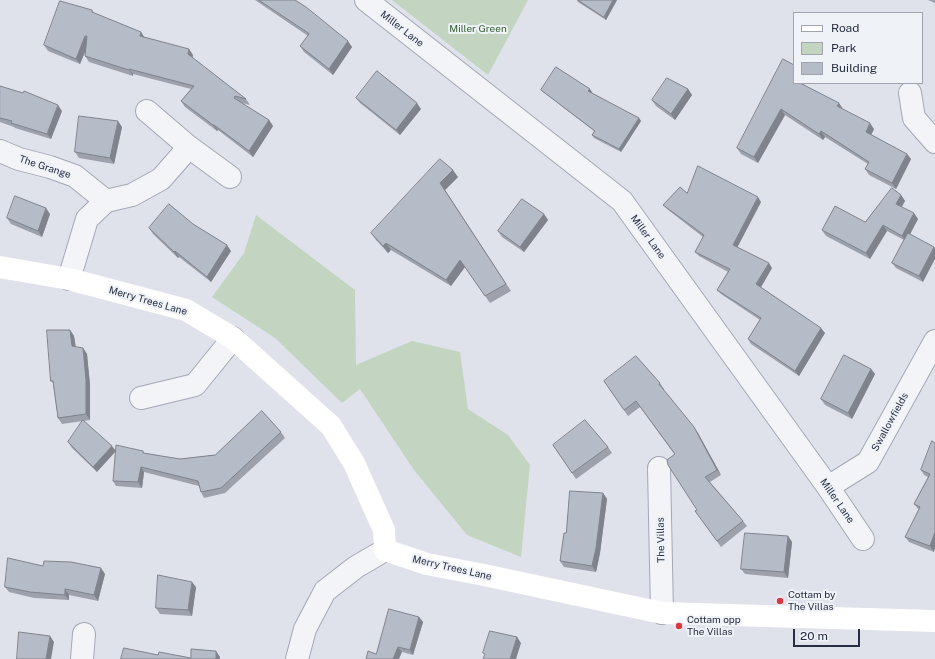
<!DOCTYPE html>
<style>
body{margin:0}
#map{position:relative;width:935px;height:659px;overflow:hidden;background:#dfe2ea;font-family:"Public Sans",sans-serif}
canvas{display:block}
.legend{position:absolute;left:793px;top:12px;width:130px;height:72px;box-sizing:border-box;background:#eff2f7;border:1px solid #9fa4af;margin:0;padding:5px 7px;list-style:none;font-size:12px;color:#262e43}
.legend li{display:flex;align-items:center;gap:8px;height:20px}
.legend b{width:20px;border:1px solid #9fa4af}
.scale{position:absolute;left:793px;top:629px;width:67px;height:18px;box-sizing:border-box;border:2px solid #262e43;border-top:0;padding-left:5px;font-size:12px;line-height:14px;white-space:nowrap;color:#262e43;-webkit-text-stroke:3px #eff2f7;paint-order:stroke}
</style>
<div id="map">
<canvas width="935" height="659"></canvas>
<ul class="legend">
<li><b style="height:5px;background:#fff"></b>Road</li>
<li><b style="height:11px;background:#c3d5c0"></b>Park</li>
<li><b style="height:11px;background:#b6bbc8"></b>Building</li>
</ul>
<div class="scale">20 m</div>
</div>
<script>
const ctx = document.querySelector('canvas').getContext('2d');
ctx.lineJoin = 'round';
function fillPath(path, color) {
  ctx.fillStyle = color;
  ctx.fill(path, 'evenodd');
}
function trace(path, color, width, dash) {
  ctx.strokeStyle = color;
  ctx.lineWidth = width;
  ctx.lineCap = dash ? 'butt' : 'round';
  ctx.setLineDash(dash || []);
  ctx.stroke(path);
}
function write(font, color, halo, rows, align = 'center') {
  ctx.font = font + ' "Public Sans",sans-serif';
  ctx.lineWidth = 4;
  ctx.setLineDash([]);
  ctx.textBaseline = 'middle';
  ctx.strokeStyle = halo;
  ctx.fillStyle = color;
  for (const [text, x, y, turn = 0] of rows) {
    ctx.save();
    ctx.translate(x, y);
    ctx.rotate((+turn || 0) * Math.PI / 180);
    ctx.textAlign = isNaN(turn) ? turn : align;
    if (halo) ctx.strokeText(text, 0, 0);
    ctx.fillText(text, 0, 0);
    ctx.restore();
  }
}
fillPath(new Path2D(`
 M392 0H528L488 75Z
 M256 215 355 290 356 365 412 341 460 352 468 409 508 435 530 465 521 557 467 535 414 470 360 389 342 403 275 338 212 297 244 253Z`), '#c3d5c0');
const street = new Path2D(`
 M366 0 622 201 828 487 863 539
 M910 93 914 118 935 142
 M147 111 189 147 230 177
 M0 151 19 159 50 167 75 176 106 201 132 195 161 179 189 147
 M69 279 87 219 106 201
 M141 398 195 385 233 338
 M659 468 662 613
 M828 487 868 462 935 341
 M82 659 84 634
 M297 659 305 629 325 591 356 567 385 550`);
trace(street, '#a4a8b5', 24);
trace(street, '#f2f4f8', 22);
trace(new Path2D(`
 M0 267 69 279 186 310 233 338 331 426 354 463 384 530 385 550 427 564 484 575 662 613 935 621`), '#fff', 22);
fillPath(new Path2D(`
 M255 0H295L352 47 333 75 304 52 300 46 308 36Z
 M577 0H617L606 20 578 2Z
 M928 0H935V3Z
 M92 10 94 13 145 37 193 55 192 58 246 99 250 105 242 103 269 120 273 126 253 157 218 130 217 131 185 107 181 101 191 89 133 74V76L89 62 85 56V52L80 64 48 51 44 45Z
 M803 83V84L874 129 871 135 907 154 911 159 896 189 869 175 865 169 868 164 825 137 823 140 785 115 758 163 741 154 737 148Z
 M0 86 62 111 51 139 15 128 14 127 0 122Z
 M688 89 692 95 675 120 656 106 652 100Z
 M541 90 592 92 591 93 639 118 641 121 621 152 594 138 592 135 594 131 543 92Z
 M356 98 421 109 400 135 360 103Z
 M122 127 114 164 79 158 75 152Z
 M458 177 445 190 511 291 490 303 465 267 451 286 391 250 388 253 376 240 371 233Z
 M687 193 761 202 737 247 772 268 761 287 825 333 799 376 751 344 748 339 760 320 721 294 717 290 728 272 699 256 695 252 703 237 667 209 663 205Z
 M901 195 905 201 901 207 918 219 910 234 923 282 896 268 892 263 904 240 887 231 870 259 826 236 822 230 865 222Z
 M50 214 42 237 11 224 7 218Z
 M544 214 548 220 524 252 502 237 498 231Z
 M193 224 231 251 211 282 179 257 178 258 153 234 149 228Z
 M70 330 74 336 76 347 83 348 87 354 90 385V420L84 421 97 472 72 448 68 442 83 421 62 424 58 418 53 383 51 381Z
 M871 369 875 374 852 419 825 405 821 399Z
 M604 381 660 383 664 389H663L698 433 721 475 710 482 743 521 747 526 721 547 695 511 697 510 675 455 640 407 628 416Z
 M281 432 285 438 225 493 204 498 201 492 199 486 144 472 142 488 116 486 113 481 143 451 144 453 180 459 215 455Z
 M935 443 934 552 909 542 905 537 919 510 914 504 928 477 924 475 921 470Z
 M553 445 608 447 612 453 576 479Z
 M603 493 607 499 600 553 596 572 564 567 560 561 566 533Z
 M788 536 792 542 788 578 745 574 741 569Z
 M43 566 105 574 98 601 69 595V600L34 598 9 592 5 587Z
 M196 587 192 616 160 614 156 608Z
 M419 617 423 622 413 655 402 652 376 654Z`), '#9da1ac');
fillPath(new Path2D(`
 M613 0H617L606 20 604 17Z
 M141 32 145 38 140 36Z
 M85 36 89 42 80 64 76 59Z
 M348 41 352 47 333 75 329 69Z
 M189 49 193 55 192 60 188 54Z
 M129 69 133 74V76L129 70Z
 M590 89 592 92 590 94 588 91Z
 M688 89 692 95 675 120 671 114Z
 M417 103 421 109 400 135 396 130Z
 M839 103 843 109 837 106Z
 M58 105 62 111 51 139 47 134Z
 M781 109 785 115 758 163 754 157Z
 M639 118 641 121 621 152 619 149Z
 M269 120 273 126 253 157 249 151Z
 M118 121 122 127 114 164 110 158Z
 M870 123 874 129 870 137 866 132Z
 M213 125H214L218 130 217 131Z
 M821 131 825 137 823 140 819 134Z
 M907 154 911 159 896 189 892 183Z
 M453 170 458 177 445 190 511 291 440 183Z
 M901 195 905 201 900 210 896 204Z
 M758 197 761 202 736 250 733 245Z
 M46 208 50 214 42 237 38 231Z
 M914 213 918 219 906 242 902 236Z
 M544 214 548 220 524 252 520 247Z
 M883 225 887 231 870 259 866 253Z
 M386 243 391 250 388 253 383 246Z
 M227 245 231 251 211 282 207 277Z
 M934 247 935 248V259L923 282 919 276Z
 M175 251 179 257 178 258 174 252Z
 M460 260 465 267 451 286 446 280Z
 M769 263 772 268 760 289 756 284Z
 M821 328 825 333 799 376 795 371Z
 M70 330 74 336 76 352 72 346Z
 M83 348 87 354 90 385V420L86 414Z
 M871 369 875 374 852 419 848 413Z
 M694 427 698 433 721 475 717 470Z
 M112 446 116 451 97 472 93 467Z
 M141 467 144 472 142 488 138 482Z
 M603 493 607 499 600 553 596 572 592 566Z
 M935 532V548L934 552 930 546Z
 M788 536 792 542 788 578 784 572Z
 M101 568 105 574 98 601 94 595Z
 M192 582 196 587 192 616 188 610Z
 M65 589 69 595V600L65 595Z
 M419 617 423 622 413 655 410 650Z
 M50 636 54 642 51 659H46Z
 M517 637 521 643 516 659H510Z
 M398 647 402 652 399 659H393Z
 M216 651 220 657V659H216Z`), '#7f838c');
const building = new Path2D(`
 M259 0H295L306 7 348 41 329 69 300 46 309 34Z
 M578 0H613L604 17Z
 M60 1 92 10V12L141 32 140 36 189 49 188 54 246 99 235 96 234 98 269 120 249 151 214 125H213L181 101 194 86 129 69V70L85 56 87 36H85L76 59 44 45Z
 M783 59 794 65V83H800L839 103 837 106 870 123 866 132 907 154 892 183 865 169 869 162 821 131 819 134 781 109 754 157 737 148Z
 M556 67 590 89 588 91 639 118 619 149 592 135 595 131 541 90Z
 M377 71 417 103 396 130 356 98Z
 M667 78 688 89 671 114 652 100Z
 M0 86 23 93 24 91 58 105 47 134 11 123 12 121 0 118Z
 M79 116 118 121 110 158 75 152Z
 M440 159 453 170 440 183 506 284 485 296 460 260 446 280 386 243 383 246 371 233Z
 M698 166 758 197 733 245 769 263 756 284 821 328 795 371 748 339 761 318 717 290 730 269 695 252 704 235 663 205 680 187 687 193Z
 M892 188 901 195 896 204 914 213 902 236 883 225 866 253 822 230 835 206 865 222Z
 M15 196 46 208 38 231 7 218Z
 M522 199 544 214 520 247 498 231Z
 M169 204 193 224 227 245 207 277 175 251 174 252 149 228Z
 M908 233 934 247 919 276 892 263Z
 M47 330H70L72 346 83 348 86 380V414L58 418 53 381H51Z
 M844 355 871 369 848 413 821 399Z
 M636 356 660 383 659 384 694 427 717 470 705 477 743 521 717 541 695 511 697 510 668 465 667 460 675 454 636 401 624 410 604 381Z
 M262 411 281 432 221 488 201 492 198 481 141 467 138 482 113 481 116 445 143 451V453L180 459 215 455Z
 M83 420 112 446 93 467 68 442Z
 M585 420 608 447 572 473 553 445Z
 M932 441 935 443V532L930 546 905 537 920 507 914 504 930 474 921 470Z
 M570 491 603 493 596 548 592 566 560 561 564 533H566Z
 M745 533 788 536 784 572 741 569Z
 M8 558 43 566 44 561 71 562 101 568 94 595 65 589V595L30 592 5 587Z
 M158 575 192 582 188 610 156 608Z
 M389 609 419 617 410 650 398 647 393 659H366L368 651 376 654Z
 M490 631 517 637 510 659H483L485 654 483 653Z
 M19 632 50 636 46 659H17Z
 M124 648 158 655 159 652 191 658V649L216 651V659H121Z`);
fillPath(building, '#b6bbc8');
trace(building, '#7f838c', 1);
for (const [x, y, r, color] of [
 [780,601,4,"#db3842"],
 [679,626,4,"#db3842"]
]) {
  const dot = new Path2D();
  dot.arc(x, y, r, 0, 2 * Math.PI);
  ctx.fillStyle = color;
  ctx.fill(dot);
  trace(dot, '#eff2f7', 1.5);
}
write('10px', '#262e43', '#eff2f7', [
 ["Miller Lane",402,29,38],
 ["The Grange",45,167,18],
 ["Miller Lane",648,237,54],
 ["Merry Trees Lane",148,301,16],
 ["Swallowfields",890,422,-61],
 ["Miller Lane",837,501,55],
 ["The Villas",661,540,-91],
 ["Merry Trees Lane",452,568,13]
]);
write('10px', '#376032', '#eff2f7', [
 ["Miller Green",478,29]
]);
write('10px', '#262e43', '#eff2f7', [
 ["Cottam by",788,595],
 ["The Villas",788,607],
 ["Cottam opp",687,620],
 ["The Villas",687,632]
], 'left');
</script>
